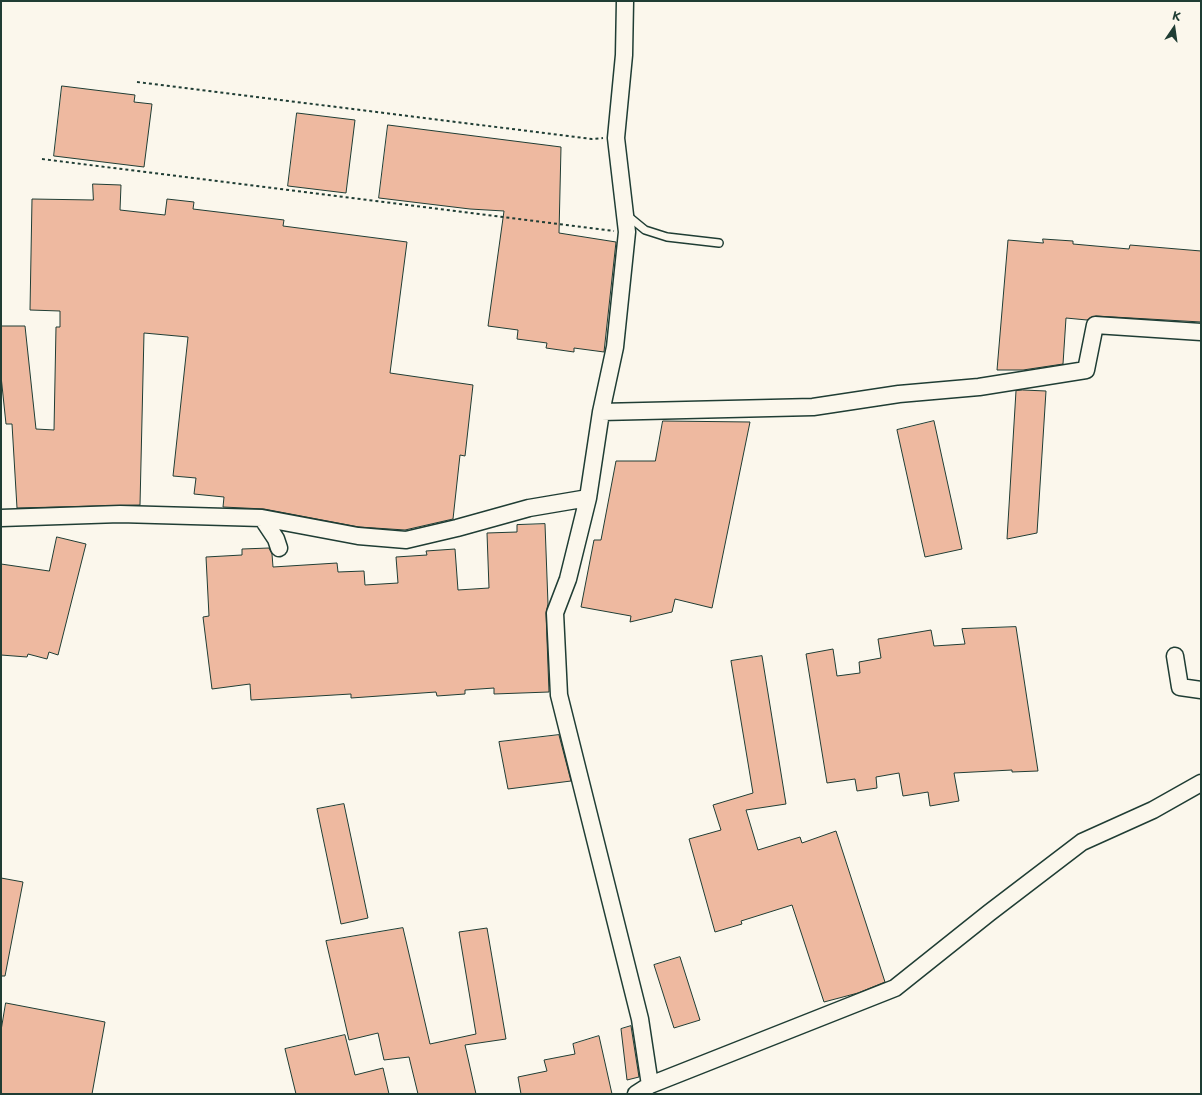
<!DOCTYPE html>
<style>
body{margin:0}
#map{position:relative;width:1202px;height:1095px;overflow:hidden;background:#fbf7ec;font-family:"Playpen Sans",sans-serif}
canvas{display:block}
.frame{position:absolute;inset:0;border:2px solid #1f3d34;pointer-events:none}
.north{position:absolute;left:1154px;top:8px;width:40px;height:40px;-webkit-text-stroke:3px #fbf7ec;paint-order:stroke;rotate:13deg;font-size:11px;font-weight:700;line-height:16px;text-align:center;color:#1f3d34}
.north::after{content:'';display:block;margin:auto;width:14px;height:18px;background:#1f3d34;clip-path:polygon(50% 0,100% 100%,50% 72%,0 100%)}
</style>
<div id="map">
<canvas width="1202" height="1095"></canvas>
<div class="frame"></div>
<div class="north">K</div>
</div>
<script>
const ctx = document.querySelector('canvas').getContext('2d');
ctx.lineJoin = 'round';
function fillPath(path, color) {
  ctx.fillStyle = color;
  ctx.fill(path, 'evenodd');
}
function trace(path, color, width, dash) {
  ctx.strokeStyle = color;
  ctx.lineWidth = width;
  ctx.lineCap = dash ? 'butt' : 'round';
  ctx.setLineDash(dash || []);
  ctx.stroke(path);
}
const building = new Path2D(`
 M62 86 135 95 134 102 152 104 144 167 54 156Z
 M297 113 355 120 346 193 288 186Z
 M388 125 561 147 559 233 616 242 604 352 574 348V352L546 348 547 343 517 339 518 330 488 326 504 211 470 209 379 198Z
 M93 184 121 185 120 210 165 215 167 199 194 202 193 209 284 220 283 226 407 242 390 373 473 385 465 456 460 455 453 519 405 530 359 527 264 509 223 507 224 497 194 494 196 478 173 476 188 337 144 333 140 505 17 508 12 424H6L1 376V326H25L36 429 54 430 56 327H60V311L30 310 32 199 93 200Z
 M1043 239 1073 241V244L1129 249 1130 245 1201 251V322L1096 316 1087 320 1066 318 1063 364 1023 370H997L1008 240 1043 243Z
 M1023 390 1046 391 1037 533 1007 539 1016 391Z
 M663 421 750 422 712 608 675 599 672 612 630 622 631 616 581 607 594 540H601L616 461H655Z
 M934 421 962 549 925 557 897 430Z
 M545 524 548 604 546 613 549 692 494 694V688L465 690V694L437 696 436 692 351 698V694L251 700 250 684 212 689 203 617 209 616 206 557 242 555V549L269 548 272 554 273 567 337 563 338 572 364 571 365 585 398 583 396 557 427 555 426 551 455 549 458 590 489 588 487 533 517 532V525Z
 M57 537 86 544 58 655 49 652 47 659 28 654 27 657 1 655V564L49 571Z
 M1016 627 1038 771 1012 772V770L954 773 959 801 930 806 928 792 903 796 899 773 876 777 877 788 857 791 855 779 827 783 806 654 833 649 837 676 860 673 859 662 881 658 878 639 931 630 934 646 965 644 962 629Z
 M762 656 786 804 746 810 758 850 800 837 802 843 836 831 885 982 858 993 824 1002 792 905 741 921 742 924 715 932 689 839 721 830 713 805 753 793 731 661Z
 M559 735 571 781 508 789 499 742Z
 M344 804 368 918 341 924 317 809Z
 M1 878 23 882 5 976H1Z
 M403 928 430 1044 476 1034 459 932 487 928 506 1039 465 1045 476 1094H418L409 1057 384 1060 378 1033 349 1040 326 941Z
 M680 957 700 1020 674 1028 654 965Z
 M6 1003 105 1022 92 1094H1V1031Z
 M631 1026 639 1077 627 1080 621 1029Z
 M345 1035 355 1075 383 1068 389 1094H296L285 1049Z
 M599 1036 612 1094H521L518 1077 547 1071 544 1060 575 1054 573 1044Z`);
fillPath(building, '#eeb9a0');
trace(building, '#1f3d34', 1);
const service = new Path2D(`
 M628 216 645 230 667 237 719 243`);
const tertiary = new Path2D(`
 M601 412 813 407 899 394 979 387 1086 370 1095 325 1201 332
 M588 498 568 579 555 613 559 695 640 1019 650 1085
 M1 518 120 514 262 518
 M279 548 276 539 262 518 358 536 406 540 457 528 529 508 588 498 601 412 615 347 627 232 616 138 624 55 625 1
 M1175 656 1180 687 1201 690
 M636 1094 650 1085 895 988 989 913 1082 842 1153 810 1201 783`);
trace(service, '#1f3d34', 10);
trace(tertiary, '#1f3d34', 19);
trace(new Path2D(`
 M137 82 592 139 603 138
 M42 159 614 231`), '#1f3d34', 2, [3, 3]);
trace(service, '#fbf7ec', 7);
trace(tertiary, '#fbf7ec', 16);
</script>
